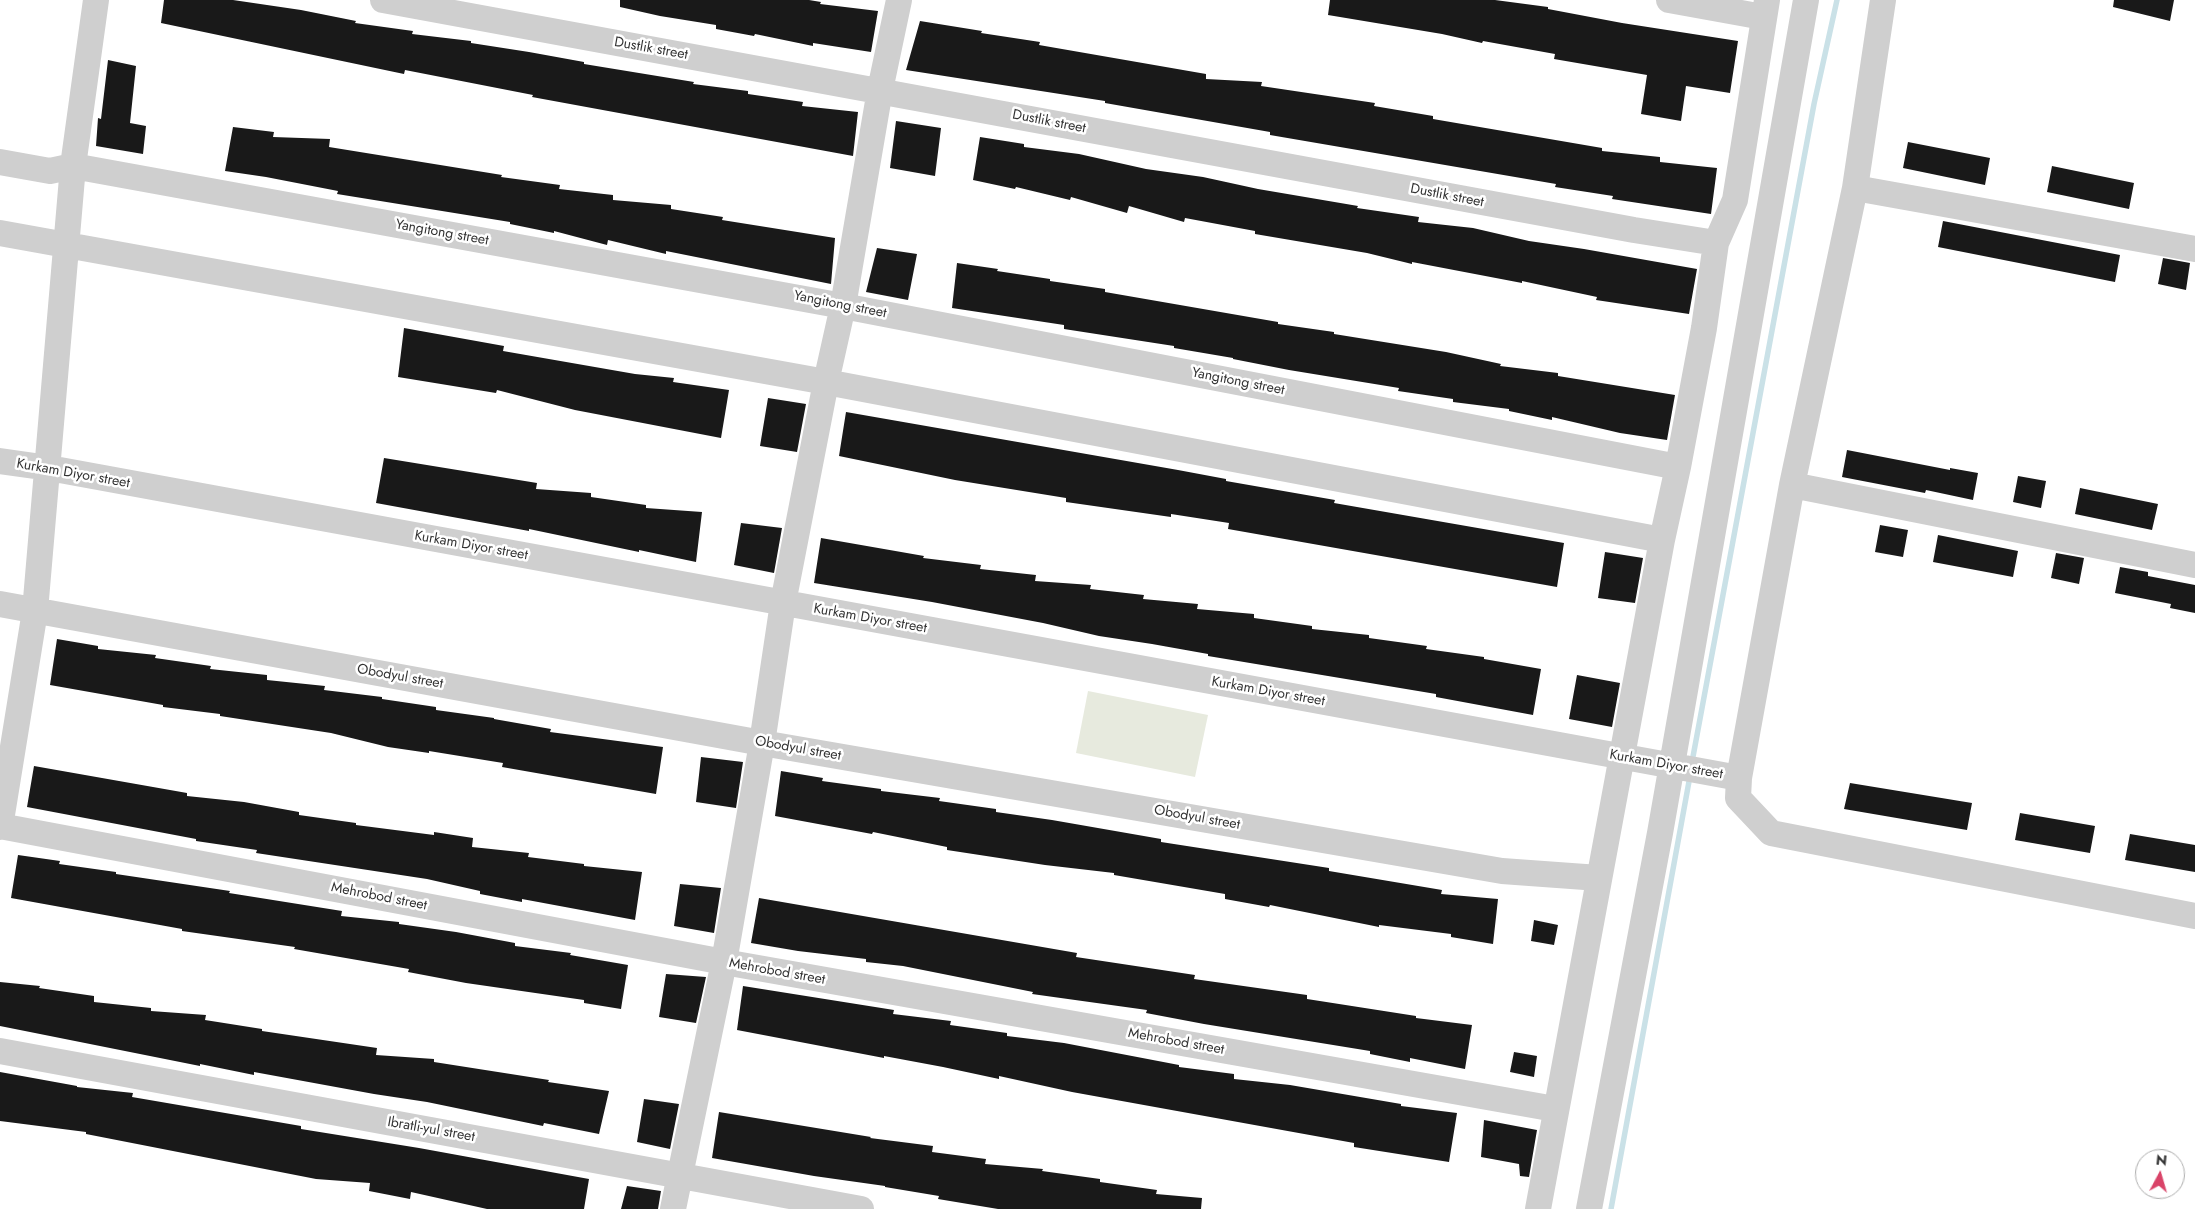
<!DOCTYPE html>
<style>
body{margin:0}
#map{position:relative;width:2195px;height:1209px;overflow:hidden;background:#fff;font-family:Jost,sans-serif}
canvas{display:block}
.north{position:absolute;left:2135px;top:1149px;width:50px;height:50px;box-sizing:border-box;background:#fff;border:1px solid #adadad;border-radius:50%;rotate:6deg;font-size:14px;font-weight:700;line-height:20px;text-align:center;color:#323232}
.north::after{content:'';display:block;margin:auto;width:18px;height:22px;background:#d94368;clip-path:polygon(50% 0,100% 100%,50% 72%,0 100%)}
</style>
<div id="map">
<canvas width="2195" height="1209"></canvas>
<div class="north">N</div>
</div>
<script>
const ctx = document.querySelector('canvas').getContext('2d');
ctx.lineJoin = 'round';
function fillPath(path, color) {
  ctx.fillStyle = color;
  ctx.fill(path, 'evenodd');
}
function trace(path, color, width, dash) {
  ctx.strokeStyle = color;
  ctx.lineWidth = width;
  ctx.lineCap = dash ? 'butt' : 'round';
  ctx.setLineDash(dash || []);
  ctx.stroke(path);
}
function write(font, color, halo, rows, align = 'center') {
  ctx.font = font + ' Jost,sans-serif';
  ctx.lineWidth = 5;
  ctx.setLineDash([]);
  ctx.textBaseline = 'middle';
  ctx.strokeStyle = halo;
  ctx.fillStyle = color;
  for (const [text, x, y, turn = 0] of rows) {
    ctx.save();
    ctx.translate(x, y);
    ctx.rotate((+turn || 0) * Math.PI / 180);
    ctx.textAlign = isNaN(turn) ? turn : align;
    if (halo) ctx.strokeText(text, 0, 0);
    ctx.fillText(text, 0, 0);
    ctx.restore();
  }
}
fillPath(new Path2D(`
 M1088 691 1208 715 1195 777 1076 753Z`), '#e7eade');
trace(new Path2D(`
 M1692 762 1814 104 1837 0
 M1611 1209 1690 776`), '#cae1e7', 5.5);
fillPath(new Path2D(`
 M164 0H233L301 10 356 21 355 23 413 31 412 34 471 41V43L529 52 584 62V64L694 82 693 84 748 91V94L803 102 802 106 858 112 853 156 532 97 533 95 405 70 404 74 161 23Z
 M620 0H809L821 2 820 4 878 11 871 52 813 43V46L755 34 754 36 716 29V25L660 16 620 7Z
 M1330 0H1495L1548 7V9L1622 23 1738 41 1730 93 1686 86 1681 121 1641 114 1647 75 1554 59 1555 54 1483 41 1482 43 1442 34 1328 15Z
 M2114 0H2174L2170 21 2113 7Z
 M920 21 982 31 981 33 1040 42 1039 45 1206 74V79L1262 82 1261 86 1375 103 1374 106 1433 116V119L1602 148V151L1660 157V162L1717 168 1711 214 1612 199 1613 196 1555 187 1556 184 1270 135V132L1105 103V101L906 70Z
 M108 60 136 66 130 123 146 126 143 154 96 146 98 118 101 119Z
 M896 121 941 128 935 176 890 168Z
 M233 127 274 132 273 137 330 139 329 147 502 175 501 177 560 185 559 189 613 195V200L671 205V209L723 217 722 220 835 238 831 284 666 251V254L608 240 607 245 554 231V233L510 224V222L337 194 338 191 266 177 225 171Z
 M980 137 1024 144V147L1079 154 1146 169 1203 177 1258 189 1358 206 1357 208 1419 217 1418 222 1473 228 1529 241 1584 249 1697 269 1689 314 1596 300 1597 297 1522 281V283L1412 262V264L1367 253 1255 234V231L1185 218 1184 222 1129 206 1127 213 1071 197 1070 200 1016 187 1015 189 973 180Z
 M1908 142 1990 158 1985 185 1903 168Z
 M2052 166 2134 183 2129 209 2047 192Z
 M1943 221 2120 255 2115 282 1938 247Z
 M877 248 917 254 908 300 866 292Z
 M2163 258 2190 263 2186 290 2158 284Z
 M957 263 998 269 997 271 1050 279V281L1105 289V292L1278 322V324L1334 332V334L1446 352 1501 364 1500 366 1558 373V376L1675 395 1667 440 1620 433 1552 417V420L1509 411V409L1453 402V399L1398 391 1399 388 1289 370 1233 359V358L1174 348V346L1064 329V325L952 308Z
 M404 328 504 346 503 351 635 374 674 378 673 382 729 390 721 438 575 410 497 390 496 393 398 377Z
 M768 398 806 404 797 452 760 446Z
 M846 412 1178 470 1226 479V481L1335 500 1334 503 1564 543 1557 587 1228 529 1229 523 1171 514V517L1066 502V498L955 480 839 456Z
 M1847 450 1950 470V468L1978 473 1973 500 1926 490 1925 493 1842 477Z
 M384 458 537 483 536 489 591 493V497L646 505V508L702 512 696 562 639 550V552L529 529V531L376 503Z
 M2018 476 2046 481 2041 508 2013 502Z
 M2080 488 2158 504 2152 530 2075 514Z
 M741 523 782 528 774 573 734 565Z
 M1880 525 1908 530 1903 557 1875 552Z
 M1938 535 2018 551 2013 577 1933 562Z
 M821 538 924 556 923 558 981 565 980 569 1036 575 1035 581 1091 585 1090 589 1144 595 1143 599 1198 604 1197 609 1254 614V618L1312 626V629L1369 635V638L1427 646 1426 649 1484 657V659L1541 669 1533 715 1436 697V694L1208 656V654L1152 644 1099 636 1043 623 932 602 814 583Z
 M1605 552 1643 558 1635 603 1598 598Z
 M2056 553 2084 558 2079 584 2051 578Z
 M2120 567 2148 572V576L2195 585V613L2170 608 2171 604 2115 593Z
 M57 639 98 646V649L156 655 155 658 211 666 210 669 267 675V680L325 686 324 690 382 697V699L436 707V710L494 718V719L551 729 550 732 663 747 656 794 502 767 503 763 429 751V753L388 747 331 733 220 716V714L163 707V705L50 685Z
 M1577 675 1620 683 1612 727 1569 719Z
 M701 757 743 762 736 808 696 802Z
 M34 766 187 793V796L244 802 299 812V815L356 823V825L434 835V832L473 838 472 847 529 853 528 857 584 864V866L642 872 635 920 522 899V902L480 894V891L427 879 256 853 257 850 196 841V839L27 807Z
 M781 771 823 778 822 781 881 789V791L940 798 939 801 996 809V812L1052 820 1161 839V842L1329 868V871L1442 890 1441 894 1498 899 1493 944 1451 937V934L1379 925V927L1270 905 1269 907 1225 899V894L1114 875V873L1045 865 947 850V847L873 832 872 834 775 816Z
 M1850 783 1972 803 1967 830 1844 809Z
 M2020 813 2095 826 2090 853 2015 840Z
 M2130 834 2195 845V872L2125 860Z
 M18 855 60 861 59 864 116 872V874L230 891 229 893 342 911 341 916 399 922V924L456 932 515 943V946L571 953 570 955 628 965 621 1009 584 1003V1000L466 983 408 972 409 969 294 949 295 947 182 931V929L11 898Z
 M680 884 721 888 714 933 674 926Z
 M759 898 1077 953 1076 957 1195 975 1194 979 1307 995V999L1416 1016V1018L1472 1025 1465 1069 1410 1058V1062L1370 1054V1051L1204 1024 1146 1013 1147 1010 1032 994 1033 992 903 966 866 962V959L798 951 751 943Z
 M1534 920 1558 925 1554 945 1531 941Z
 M666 974 706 977 696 1023 659 1017Z
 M0 982 40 986 39 988 94 996V1002L151 1008V1011L206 1015 205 1020 262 1029V1031L377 1048 376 1055 434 1059V1062L549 1080 548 1082 609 1091 599 1134 544 1123 543 1126 427 1102 374 1094 254 1072V1075L200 1064V1066L0 1026Z
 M743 986 894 1010 893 1014 951 1021 950 1025 1007 1033V1036L1064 1043 1179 1065V1067L1234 1074V1079L1290 1085 1401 1104V1106L1457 1113 1449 1162 1354 1147V1143L1072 1092 999 1076V1079L943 1067 884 1056V1058L737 1030Z
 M1514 1052 1537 1056 1534 1077 1510 1072Z
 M0 1072 77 1086V1087L133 1093 132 1097 301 1126V1129L419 1148 589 1179 584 1209H487L411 1192 410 1199 369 1191 370 1183 316 1179 86 1134V1132L0 1121Z
 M644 1099 679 1104 670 1149 637 1142Z
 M719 1112 871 1137 870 1138 933 1146 932 1152 986 1159 985 1164 1043 1169 1042 1171 1100 1179V1182L1157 1190 1156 1194 1202 1198 1201 1209H998L938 1199 939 1196 885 1187V1186L814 1176 712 1158Z
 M1484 1120 1537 1130 1529 1177 1520 1176 1519 1164 1481 1157Z
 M627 1186 661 1191 658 1209H621Z`), '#191919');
trace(new Path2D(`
 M383 0 1634 230 1716 243
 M1669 0 1763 17
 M1883 0 1855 188 1792 485 1739 778 1738 798 1771 833 2195 916
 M0 162 50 171 73 166 843 306 1678 467
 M1855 188 2195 249
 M0 233 826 382 1662 540
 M0 461 49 468 1739 778
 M1792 485 2195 565
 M0 604 762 743 1502 871 1599 878
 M0 826 724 962 1555 1109
 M0 827 35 611 73 166 96 0
 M0 1051 861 1209
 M673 1209 724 962 762 743 783 603 826 382 843 306 880 90 899 0
 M1538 1209 1662 540 1678 467 1704 328 1716 243 1735 200 1767 0
 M1589 1209 1660 833 1806 0`), '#cfcfcf', 26);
write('14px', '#323232', '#fff', [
 ["Dustlik street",651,49,10],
 ["Dustlik street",1049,122,11],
 ["Dustlik street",1447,196,11],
 ["Yangitong street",442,233,10],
 ["Yangitong street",840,305,11],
 ["Yangitong street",1238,382,11],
 ["Kurkam Diyor street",73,474,10],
 ["Kurkam Diyor street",471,546,10],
 ["Kurkam Diyor street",870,619,10],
 ["Obodyul street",400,677,10],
 ["Kurkam Diyor street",1268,692,10],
 ["Obodyul street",798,749,10],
 ["Kurkam Diyor street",1666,765,10],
 ["Obodyul street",1197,818,10],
 ["Mehrobod street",379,897,11],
 ["Mehrobod street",777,972,10],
 ["Mehrobod street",1176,1042,10],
 ["Ibratli-yul street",431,1130,10]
]);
</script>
